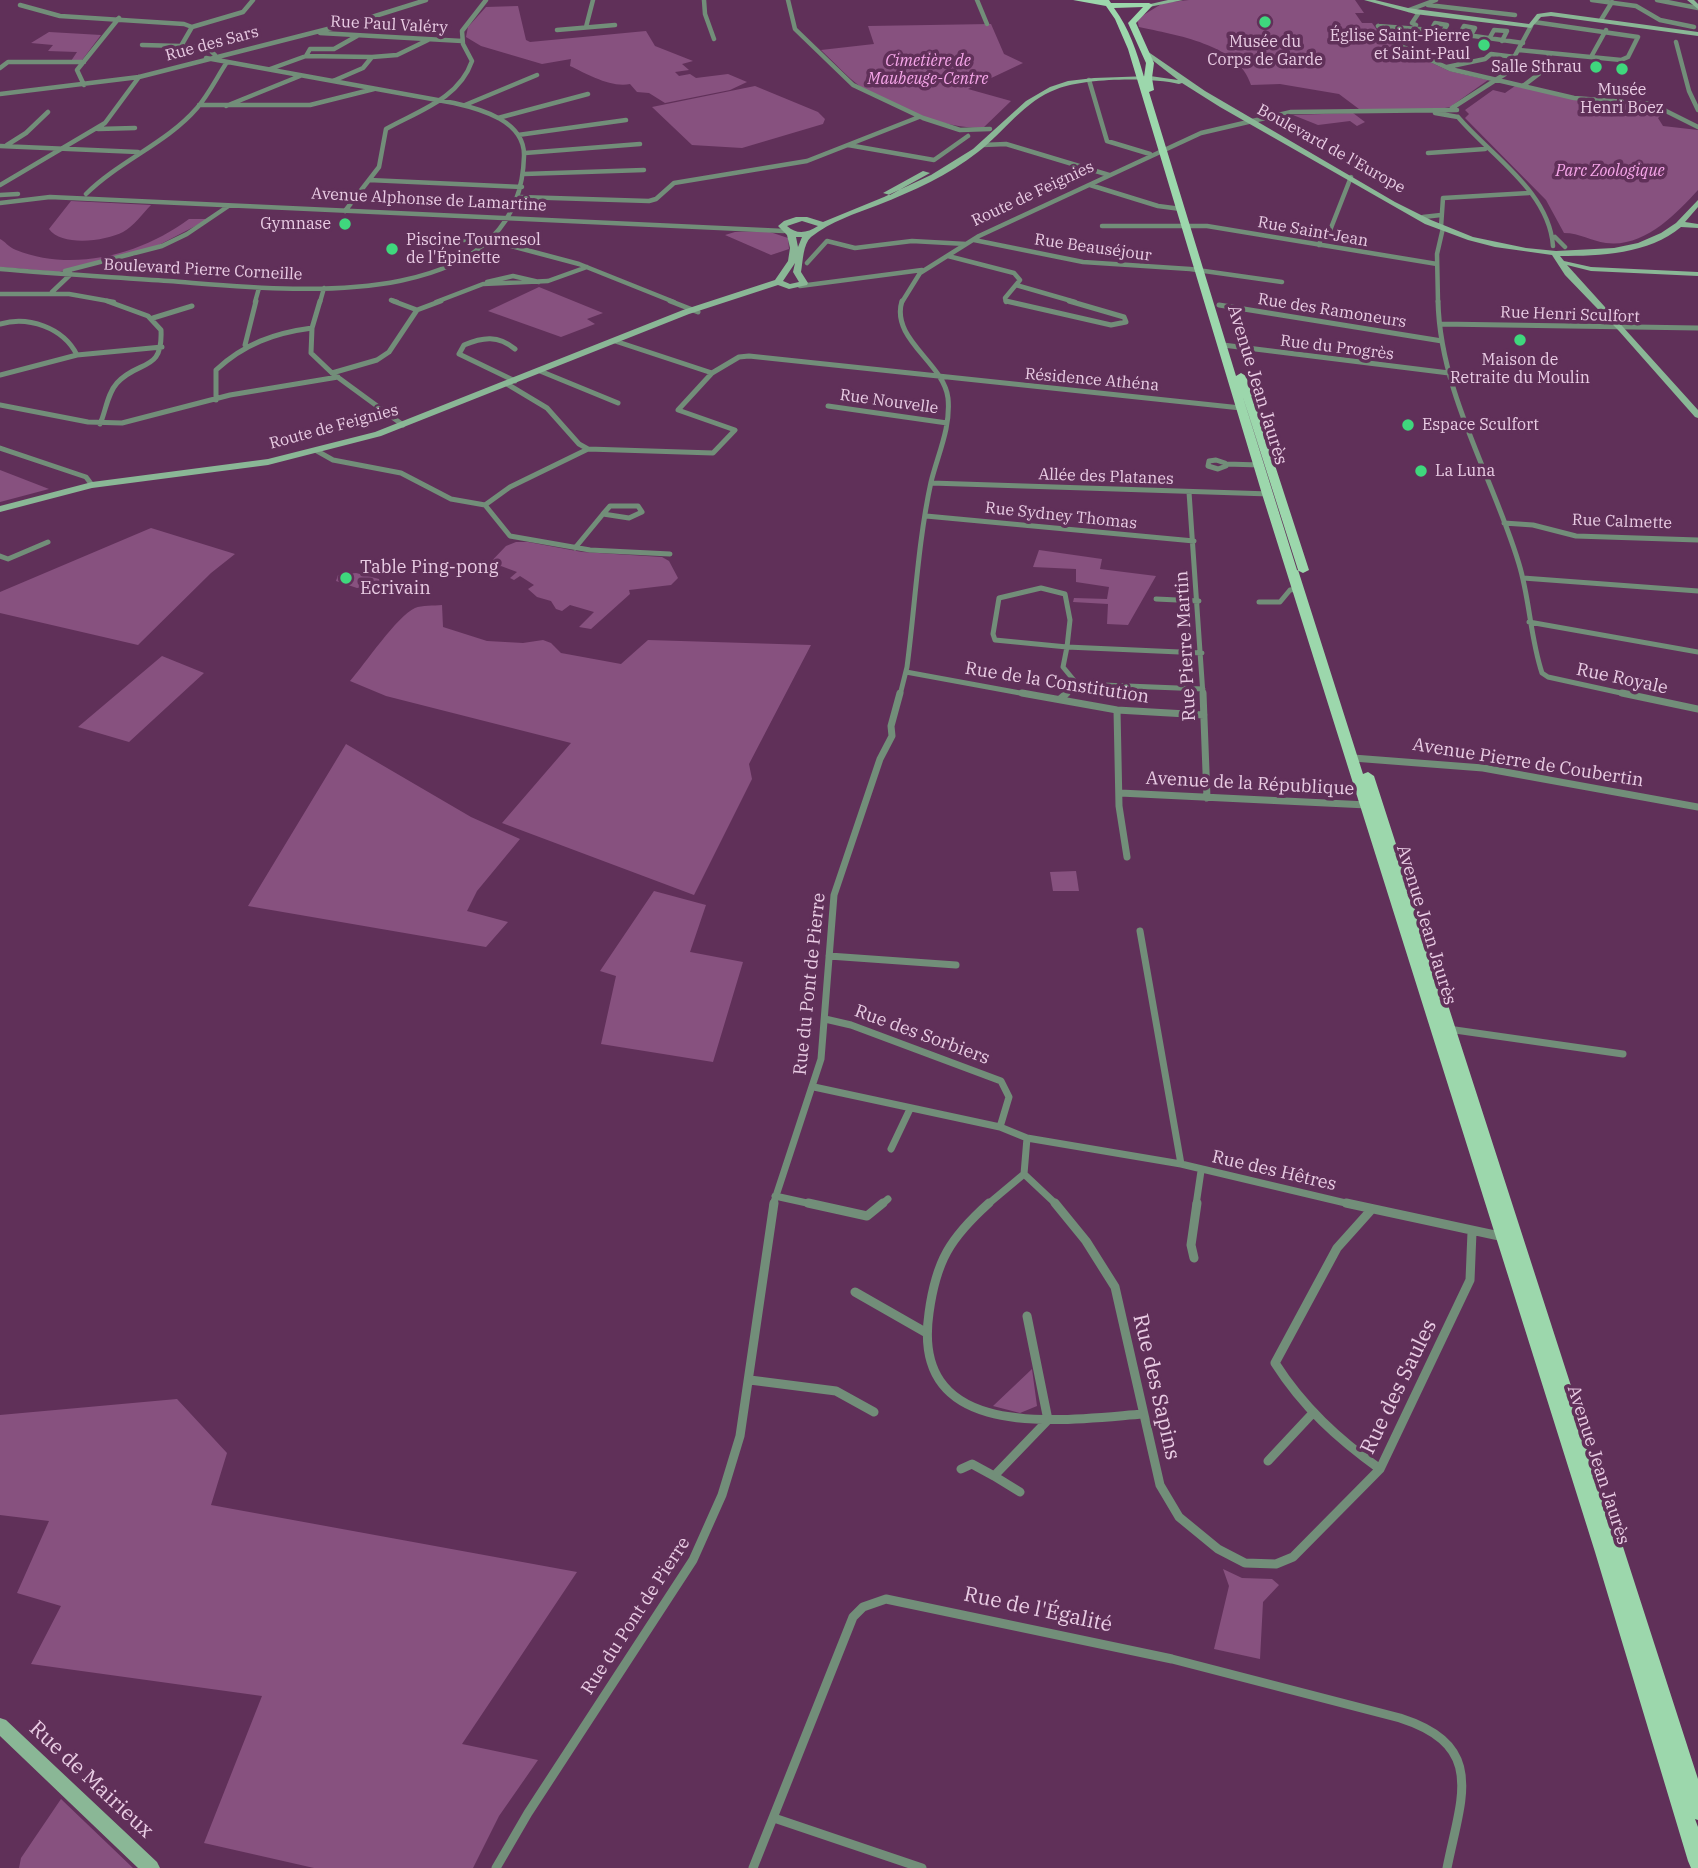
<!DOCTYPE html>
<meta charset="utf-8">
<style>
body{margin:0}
canvas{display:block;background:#603059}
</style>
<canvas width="1698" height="1868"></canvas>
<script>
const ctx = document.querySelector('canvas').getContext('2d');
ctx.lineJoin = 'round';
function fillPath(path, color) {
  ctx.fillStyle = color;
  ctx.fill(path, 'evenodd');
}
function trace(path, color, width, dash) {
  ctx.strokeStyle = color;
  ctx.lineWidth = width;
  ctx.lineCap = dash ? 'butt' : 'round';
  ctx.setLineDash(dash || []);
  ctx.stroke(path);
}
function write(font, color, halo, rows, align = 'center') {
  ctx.font = font + ' "IBM Plex Serif",serif';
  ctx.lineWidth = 7;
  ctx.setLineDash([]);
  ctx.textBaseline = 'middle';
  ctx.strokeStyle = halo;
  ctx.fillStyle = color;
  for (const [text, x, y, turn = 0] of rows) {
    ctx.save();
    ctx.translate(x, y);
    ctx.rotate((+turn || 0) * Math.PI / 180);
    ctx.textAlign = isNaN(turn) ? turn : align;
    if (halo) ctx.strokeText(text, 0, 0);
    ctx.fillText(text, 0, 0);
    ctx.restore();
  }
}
fillPath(new Path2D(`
 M1189 0H1355L1364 13H1355L1362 23H1372L1385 41 1449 71 1488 80 1450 107 1434 110 1359 109 1339 94 1280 84 1251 85C1239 44 1175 35 1139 27L1137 19 1163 3Z
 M518 6 526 40 530 42 646 31 655 46 693 61 682 64 689 70 675 72 679 76 690 74 696 78 728 74 747 82 730 90 665 103 649 93 637 92 630 84C611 88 587 74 570 66L571 59 542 64 481 46 466 37 468 27 486 7Z
 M991 24 1004 54 1023 63 968 89 1011 101 983 128C947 129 891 108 861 87 847 77 834 62 821 50L874 44 868 26Z
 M49 32 101 35 82 60 71 61 77 52 48 51 53 45 31 43Z
 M755 86 818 112 825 119 823 124 742 148 692 145 652 107Z
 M1515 86 1575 99 1649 106 1665 111 1658 118 1663 126 1698 130V190C1676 214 1644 248 1606 243 1591 241 1580 233 1564 233L1546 200 1465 118 1469 114 1465 110 1493 90 1505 93Z
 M1353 113 1365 122 1357 126 1350 121 1318 125 1293 115Z
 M71 201 151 205C142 214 134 226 123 232 106 241 62 247 49 229Z
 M189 219H209L153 248 59 272 0 267V239C5 241 8 247 16 250 74 273 142 254 189 219Z
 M735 232 767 231 788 238 789 249 771 255 725 235Z
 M539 287 603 313 587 319 595 324 561 337 488 311Z
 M0 470 49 489 0 502Z
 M151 528 235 554 211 573 138 645 0 613V592Z
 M516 542H528L582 552 662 557 669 561 678 578 671 585 629 590 630 594 591 629 579 627 594 612 570 605 562 611 556 609 551 601 537 597 528 589 534 585 520 576 514 580 510 578 517 572 501 566 493 572 484 569 506 546Z
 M1039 550 1102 559 1100 569 1156 576 1128 625 1107 624 1108 604 1073 602 1074 598 1107 599 1109 587 1076 582V569L1033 567Z
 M356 573 379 579 380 584 357 588 336 581 338 575Z
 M442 605 443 627 487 641 523 643 543 640 551 643 561 653 621 664 648 640 811 645 749 764 752 779 694 895 502 823 571 743 386 696 350 681C365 664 397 616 415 608 422 605 434 606 442 605Z
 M162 656 204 673 129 742 78 727Z
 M346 744 471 817 520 839 477 891 467 911 508 922 486 947 248 906Z
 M1076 871 1079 891H1053L1050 872Z
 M654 891 706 905 690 952 743 962 713 1062 601 1044 616 976 600 971Z
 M1032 1369 1037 1406 1020 1413 993 1406Z
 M177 1399 227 1453 211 1505 577 1572 462 1744 538 1760 499 1816 473 1868H314L204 1843 262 1696 31 1664 61 1606 17 1593 49 1521 0 1515V1415Z
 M1223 1569 1242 1578 1272 1579 1279 1585 1263 1602 1260 1659 1214 1649 1229 1586Z
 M61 1799 133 1868H19L21 1858Z`), '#87517f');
trace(new Path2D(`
 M704 0 705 14 714 39
 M788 0 795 29 853 85 923 118 960 130 990 129
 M977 0 987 24
 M1592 0 1636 6 1660 20 1694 27
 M1657 0 1698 8
 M20 5 60 16 184 24 192 27 181 46 208 48 215 55
 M1428 5 1515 15
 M1409 10 1436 0
 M1601 20 1612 2
 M1416 25 1412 23 1418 14
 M1378 26 1388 40 1450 69 1574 98 1652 104 1698 127
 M1378 26 1432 30 1523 43
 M192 27 243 12 253 0
 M586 27 593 0
 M557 30 615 25
 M1431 30 1435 23 1447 25 1442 33
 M320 33 462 41
 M1459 35 1464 26 1475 28 1470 37
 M1489 39 1494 30 1507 31 1502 41
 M1676 42 1689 91 1698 110
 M142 45 181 46
 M1519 50 1621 60 1628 57 1638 37 1534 22
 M306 56 372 57
 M1591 57 1606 30
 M1447 67 1485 59 1491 54 1515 57
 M0 68 8 62H84
 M270 69 306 56 310 49H334L357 36
 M1089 80 1107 141 1150 154
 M333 81 363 68 372 57 397 55 428 40
 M84 85 77 70 119 18
 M1523 86 1540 73 1550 54
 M0 94 139 77 359 21 426 0
 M199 105H310L374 89
 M465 105 537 75
 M226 106 300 76
 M1452 108 1505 74 1531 26
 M1435 113 1458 117
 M1458 117C1491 156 1549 191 1553 246
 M498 118 588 94
 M98 129 135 128
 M518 135 626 120
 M7 145 26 133 48 112
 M848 145 934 160 968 136
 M983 145 1006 144 1109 175
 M0 146 138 152
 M525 153 640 144
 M1428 153 1485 149
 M524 174 644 170
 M369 180 522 187
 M0 185 105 123 139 77
 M1090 185 1158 206 1181 209
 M86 194C119 161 167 143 197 108 209 94 217 77 227 62
 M0 195 18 194
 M520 197 649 201 656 199 674 183 807 161 919 117
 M0 203 50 197 784 231
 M345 211 379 167 386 129C418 111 459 99 472 61L463 44 462 31 486 0
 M1423 217 1441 215
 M1102 226H1207L1437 264
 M1441 227 1443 198 1529 193
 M427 237 500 243 579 264 674 302
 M1555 237 1565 247
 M974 240 1083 262 1190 269 1282 282
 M1319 245 1322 236 1329 233 1351 177
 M948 256 1014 273 1020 280 1005 298 1006 302
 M807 263 827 241 855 248 912 241 966 244
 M0 269C56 274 113 277 169 281 277 289 520 321 524 156 525 121 481 109 454 103L206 58
 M65 271 162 246 187 234 227 207
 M487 282 513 276 539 282
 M1016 285 1075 302
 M800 286 922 270
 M52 292 71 274
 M0 294H69L114 302
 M391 300 397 302
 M255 302 259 288
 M320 302 324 288
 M436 302 483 284 548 281 587 267
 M902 302 920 273 979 236 1201 133 1291 112 1457 110
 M1438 302 1437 254 1443 228`), '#728e79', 4.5);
trace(new Path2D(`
 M320 301 312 328 311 353 332 373 403 425
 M393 301 417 310
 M670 301 698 312
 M1006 301 1111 325 1126 322 1124 317 1069 301
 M1438 301C1440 393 1493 477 1519 564 1530 600 1530 637 1542 673L1548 677 1630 695
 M1219 305 1442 341
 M153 318 192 306
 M0 324C28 316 63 327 77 355
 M1441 324 1698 328
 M615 341 712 373 739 357 749 356 1241 408
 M245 345 256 301
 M1223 345 1449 373
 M515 349C498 335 483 337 464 345L459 354 515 381
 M540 371 618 403
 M332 373 377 360 389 352 417 310 441 301
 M0 375 77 355 162 347
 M507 384 547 408 579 444 588 449
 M216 400V370C244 344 274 333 312 328
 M0 405 88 422 122 423 230 395 338 377
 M828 406 947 423
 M100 424C106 411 107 394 117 383 139 359 163 373 161 330L148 316 107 301
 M0 448 86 477 92 485
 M317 451 333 460 401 473 451 499 485 505
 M1216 460 1225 463 1226 466 1218 469 1208 466 1209 461Z
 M1226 464 1260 465
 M931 483 1270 494
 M1189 492 1203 695
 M485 505 510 487 588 449 713 453 735 430 678 410 712 373
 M485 505 510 536 590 550 670 554
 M610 506H638L642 512 629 518 603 514Z
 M926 516 1194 541
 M1504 523 1533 525 1576 536 1698 540
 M575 548 603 514
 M0 556 8 559 48 542
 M1523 578 1698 591
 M1041 588 1065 594 1070 620 1067 647 995 640 993 634 999 598Z
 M1156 599 1199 601
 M1259 602H1280L1290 590 1299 589
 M1529 622 1698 652
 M1067 647 1202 653
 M906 672 1031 695
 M1077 684 1203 689
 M900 695 907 667C915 606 918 542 931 482 938 454 951 427 948 398 944 363 890 339 902 301
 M1065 695 1077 684 1063 667 1067 647`), '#728e79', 5);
trace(new Path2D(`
 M1022 693 1117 710 1204 715
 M1203 693 1207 798
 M1622 693 1698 709
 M1060 699 1067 693
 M1117 710 1119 806 1127 857
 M1353 758 1483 768 1698 807
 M1120 793 1367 805
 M1140 931 1181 1164
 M829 956 956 965
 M825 1019 851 1025 1001 1081 1009 1097 1000 1127
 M1448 1029 1623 1054
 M814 1087 1000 1127 1027 1138 1181 1164 1354 1205
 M891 1149 910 1109
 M1024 1174 1057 1205
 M1024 1174 1027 1138
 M775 1196 816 1205
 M773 1205 821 1059 834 895 880 759 892 736 891 726 900 693
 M881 1205 888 1199
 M987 1205 1024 1174
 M1196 1205 1201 1171`), '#728e79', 7);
trace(new Path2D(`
 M808 1203 867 1216 883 1203
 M989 1203C950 1238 936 1261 929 1313 910 1444 1062 1420 1143 1414
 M1055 1203 1086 1241 1115 1287 1160 1485 1179 1517 1218 1549 1245 1563 1276 1564 1293 1557 1380 1469 1470 1280 1472 1232
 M1346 1203 1504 1237
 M1372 1209 1337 1248 1275 1363C1303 1407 1338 1439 1380 1469
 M1194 1258 1191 1245 1197 1203
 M855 1292 925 1332
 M750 1380 836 1391 874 1412
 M1268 1461 1311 1415
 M961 1469 972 1464 994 1476 1048 1420 1027 1316
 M994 1476 1020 1492
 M774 1818 922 1868
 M496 1868 528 1813 693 1560 722 1495 740 1436 774 1203
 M753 1868 853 1617 863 1607 886 1599 1172 1659 1400 1718C1487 1746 1461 1797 1447 1868`), '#728e79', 9);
fillPath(new Path2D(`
 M1168 0H1183L1149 7 1146 5Z
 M1364 0H1375L1408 8 1529 24 1537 14 1551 12 1698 32V36L1551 16 1541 17 1531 28 1415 14Z
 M1687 0H1694L1698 4V9Z
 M1144 49 1205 91 1395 202 1431 220 1473 237 1526 248 1556 251 1614 248 1638 243 1661 233 1676 223 1698 200V207L1685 222 1698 224V228L1681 227C1649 254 1600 256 1560 256L1564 261 1591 267 1698 272V276L1591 271 1567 265 1698 410V418L1695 417 1619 331 1565 275 1552 255 1495 247 1468 240 1425 224 1220 107 1182 83 1179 84C1151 77 1084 78 1057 89 1024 101 1004 132 978 152 949 175 913 191 878 205 855 214 831 221 811 237 803 244 803 261 801 272L808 283 807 285 789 289 778 285 689 314 381 436 268 465 92 488 0 512V506L92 482 268 459 375 432 683 310 775 280 788 261 790 248 787 235 778 226 784 221 796 217H807L823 222 884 197 931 175 973 149 1026 101 1050 87 1068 81 1094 78 1150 76 1178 80 1142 52V50ZM802 221 818 226C807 233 797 235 787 226ZM796 237H802L798 247ZM795 263 793 272 799 282 790 284 783 281Z
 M923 171 930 173 890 195 883 193Z
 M0 1718 6 1720 157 1862 160 1868H138L0 1736Z`), '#8ab796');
fillPath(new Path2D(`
 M1073 0H1109L1111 3H1149L1153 5 1136 23 1154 63 1152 78 1154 90 1149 92 1236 376 1241 373 1246 376 1309 570 1303 573 1297 570 1242 394 1363 774 1368 772 1374 776 1698 1779V1820L1695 1819 1698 1827V1868H1691L1688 1861 1595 1552 1262 494 1128 49 1115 19 1106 6ZM1143 7 1128 23 1146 63 1144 77C1137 52 1129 28 1114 8Z`), '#9cd7ac');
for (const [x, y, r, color] of [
 [1265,22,7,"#3fd77d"],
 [1484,45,7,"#3fd77d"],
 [1596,67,7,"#3fd77d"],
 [1622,69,7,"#3fd77d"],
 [345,224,7,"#3fd77d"],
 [392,249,7,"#3fd77d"],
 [1520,340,7,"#3fd77d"],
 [1408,425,7,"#3fd77d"],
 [1421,471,7,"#3fd77d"],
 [346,578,7,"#3fd77d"]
]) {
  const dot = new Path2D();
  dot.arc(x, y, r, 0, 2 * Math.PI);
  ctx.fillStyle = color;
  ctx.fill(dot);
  trace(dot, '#603059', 2.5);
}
write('16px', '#e9cce4', '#603059', [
 ["Rue Paul Valéry",389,25,3],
 ["Rue des Sars",212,44,-15],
 ["Boulevard de l'Europe",1331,149,29],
 ["Route de Feignies",1033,194,-25],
 ["Avenue Alphonse de Lamartine",429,200,3],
 ["Rue Saint-Jean",1313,232,10],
 ["Rue Beauséjour",1093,248,8],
 ["Boulevard Pierre Corneille",203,270,3],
 ["Rue des Ramoneurs",1332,311,9],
 ["Rue Henri Sculfort",1570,315,2],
 ["Rue du Progrès",1337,348,7],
 ["Résidence Athéna",1092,380,5],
 ["Rue Nouvelle",889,402,8],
 ["Route de Feignies",334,427,-15],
 ["Allée des Platanes",1106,477,2],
 ["Rue Sydney Thomas",1061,516,6],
 ["Rue Calmette",1622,522,2]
]);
write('16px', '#e9cce4', '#603059', [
 ["Église Saint-Pierre",1470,36],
 ["et Saint-Paul",1470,54],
 ["Musée du",1265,42,"center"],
 ["Corps de Garde",1265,60,"center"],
 ["Salle Sthrau",1582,67],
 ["Musée",1622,90,"center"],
 ["Henri Boez",1622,108,"center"],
 ["Gymnase",331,224],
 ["Piscine Tournesol",406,240,"left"],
 ["de l'Épinette",406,258,"left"],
 ["Maison de",1520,360,"center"],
 ["Retraite du Moulin",1520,378,"center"],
 ["Espace Sculfort",1422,425,"left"],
 ["La Luna",1435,471,"left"]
], 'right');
write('italic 16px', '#f7a6ea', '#603059', [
 ["Cimetière de",928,61],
 ["Maubeuge-Centre",928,79],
 ["Parc Zoologique",1610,171]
]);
write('18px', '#e9cce4', '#603059', [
 ["Avenue Jean Jaurès",1257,385,73],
 ["Rue Pierre Martin",1186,646,-93],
 ["Rue Royale",1622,679,12],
 ["Rue de la Constitution",1057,683,9],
 ["Avenue Pierre de Coubertin",1528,763,9],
 ["Avenue de la République",1250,784,3],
 ["Avenue Jean Jaurès",1426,925,73],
 ["Rue du Pont de Pierre",810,984,-84],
 ["Rue des Sorbiers",922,1035,20],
 ["Rue des Hêtres",1274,1171,13],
 ["Avenue Jean Jaurès",1598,1465,72],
 ["Rue du Pont de Pierre",636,1616,-57]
]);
write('18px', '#e9cce4', '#603059', [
 ["Table Ping-pong",360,568],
 ["Ecrivain",360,589]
], 'left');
write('21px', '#e9cce4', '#603059', [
 ["Rue des Sapins",1156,1387,77],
 ["Rue des Saules",1399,1387,-64],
 ["Rue de l'Égalité",1038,1610,12],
 ["Rue de Mairieux",91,1780,43]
]);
</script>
